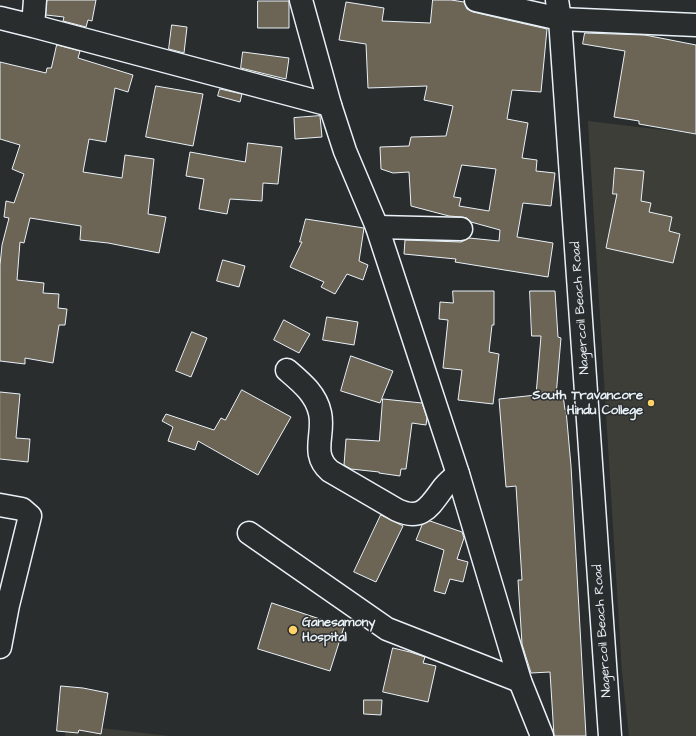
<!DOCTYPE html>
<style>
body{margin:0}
canvas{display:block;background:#2a2d2e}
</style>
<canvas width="696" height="736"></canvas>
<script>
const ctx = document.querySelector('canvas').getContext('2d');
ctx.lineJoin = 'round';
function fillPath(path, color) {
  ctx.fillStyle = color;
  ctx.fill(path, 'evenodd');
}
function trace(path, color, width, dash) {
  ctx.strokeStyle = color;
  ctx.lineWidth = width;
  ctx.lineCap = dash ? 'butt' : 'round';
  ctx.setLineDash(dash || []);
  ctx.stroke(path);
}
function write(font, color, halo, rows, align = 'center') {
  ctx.font = font + ' "Architects Daughter",sans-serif';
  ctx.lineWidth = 3;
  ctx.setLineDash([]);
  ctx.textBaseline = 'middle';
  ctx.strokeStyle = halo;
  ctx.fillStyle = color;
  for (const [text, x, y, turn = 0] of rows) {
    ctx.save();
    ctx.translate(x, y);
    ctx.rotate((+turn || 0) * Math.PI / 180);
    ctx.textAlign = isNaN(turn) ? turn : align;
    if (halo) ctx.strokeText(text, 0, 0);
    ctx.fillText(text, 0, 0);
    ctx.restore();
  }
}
fillPath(new Path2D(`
 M588 121 696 134V736H629L622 672Z
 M67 724 169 736H65Z`), '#3e3e39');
const building = new Path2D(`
 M47 0H96L92 21 88 20 86 27 63 21 64 17 46 15Z
 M433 0H451L464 2 467 9 473 12 547 29 541 92 512 90 507 119 528 123 522 158 537 160 536 171 555 173 551 206 523 203 517 237 553 243 548 277 455 262 456 259 404 254 405 240 461 242 469 238 499 241 500 230 471 222 467 218 462 217 449 216 411 206 409 172 393 173 381 169 380 147 409 146 411 137 446 136 453 106 424 100 427 86 368 88 366 44 339 40 346 2 384 8 382 21 430 23ZM462 165 496 169 489 211 459 206 461 198 454 197Z
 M258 1H289V28H258Z
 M172 25 187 27 184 53 169 49Z
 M585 33 645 35 696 45V134L639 124V121L614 117 625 51 583 44Z
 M57 45 80 51 78 58 133 75 128 92 115 88 106 142 89 139 83 172 122 178 125 155 154 159 148 214 166 217 159 253 108 243 80 240 81 226 30 218 24 243 20 242 17 280 44 283 43 293 59 294 58 308 67 309 65 325H59L53 363 25 358V364L0 361V265L2 245 9 218 4 217 6 201 14 203 24 174 12 169 20 145 0 139V62L46 73 47 68H51Z
 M243 52 289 58 286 79 241 68Z
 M156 86 203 94 193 146 146 137Z
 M220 89 242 94 240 102 218 96Z
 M320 116 322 137 295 139 294 118Z
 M248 143 282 147 278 184 263 183 262 201 230 199 227 214 199 209 204 179 186 176 190 152 245 162Z
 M615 168 644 171 641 201 651 203 649 212 672 217 669 231 680 234 673 263 606 248 617 194H613Z
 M306 219 364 228 359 261 368 265 363 280 347 274 335 294 321 287 324 282 290 267 302 242H300Z
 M223 260 245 266 239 287 217 281Z
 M453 291H494V325H492L489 352 499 354 493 404 458 400 462 370 443 368 448 320 439 319 440 302 453 303Z
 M530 291H555L558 337 561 338 556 396 563 395 565 410H566L571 466 586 736H554L550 672 531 673 522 644 518 580H522L516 486 506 487 499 399 536 395 541 336H532Z
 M327 317 358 322 354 345 323 340Z
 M284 320 310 334 299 353 274 340Z
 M192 332 207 338 191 377 176 371Z
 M351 356 393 371 380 403 341 391Z
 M242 390 291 417 258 475 198 441 195 450 168 441 173 427 162 421 166 414 214 430 221 418 225 420Z
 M0 392 20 394 16 438 30 439 28 462 0 459Z
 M383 399 422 403 427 418 426 425 412 423 406 469H401L400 476 379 473V472L351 469 344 465 346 439 379 441Z
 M381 515 403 526 376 582 354 572Z
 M430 521 462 532 464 538 457 559 468 562 463 582 450 579 445 594 434 591 444 550 416 540 422 525Z
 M272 603 344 627 330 671 258 649Z
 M393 648 410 652 425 657 423 663 436 666 428 702 383 692Z
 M61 686 83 688 108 693 101 734 79 730 78 733 57 731Z
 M364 700H382L381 715 364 714Z`);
fillPath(building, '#6c6454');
trace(building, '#e8f1f8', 1);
const minor = new Path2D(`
 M476 0 560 19 696 25
 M0 18 33 26 330 105
 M33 26 35 0
 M377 227 461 229
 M287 370C301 382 316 394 320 413 325 434 310 454 330 471L397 510C423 522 430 505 444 487 448 482 453 478 458 474
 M0 505 22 509 30 516 8 605 0 647
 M249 533 387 629 520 681`);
const tertiary = new Path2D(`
 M301 0 330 105 345 151 377 227 458 474 520 681 542 736`);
const secondary = new Path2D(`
 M557 0 560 19 610 736`);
trace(minor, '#e8f1f8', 25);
trace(tertiary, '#e8f1f8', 25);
trace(secondary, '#e8f1f8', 25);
trace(minor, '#2a2d2e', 22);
trace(tertiary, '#2a2d2e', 22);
trace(secondary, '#2a2d2e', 22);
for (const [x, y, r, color] of [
 [651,403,4,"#ffd166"],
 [293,630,5,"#ffd166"]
]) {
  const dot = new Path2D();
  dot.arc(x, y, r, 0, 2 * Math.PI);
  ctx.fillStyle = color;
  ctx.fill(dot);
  trace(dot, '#2a2d2e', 1.5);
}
write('13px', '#e8f1f8', '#2a2d2e', [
 ["Nagercoil Beach Road",581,308,-94],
 ["Nagercoil Beach Road",603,631,-94]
]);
write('bold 13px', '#e8f1f8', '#2a2d2e', [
 ["South Travancore",643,396],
 ["Hindu College",643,411],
 ["Ganesamony",302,623,"left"],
 ["Hospital",302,638,"left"]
], 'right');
</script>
